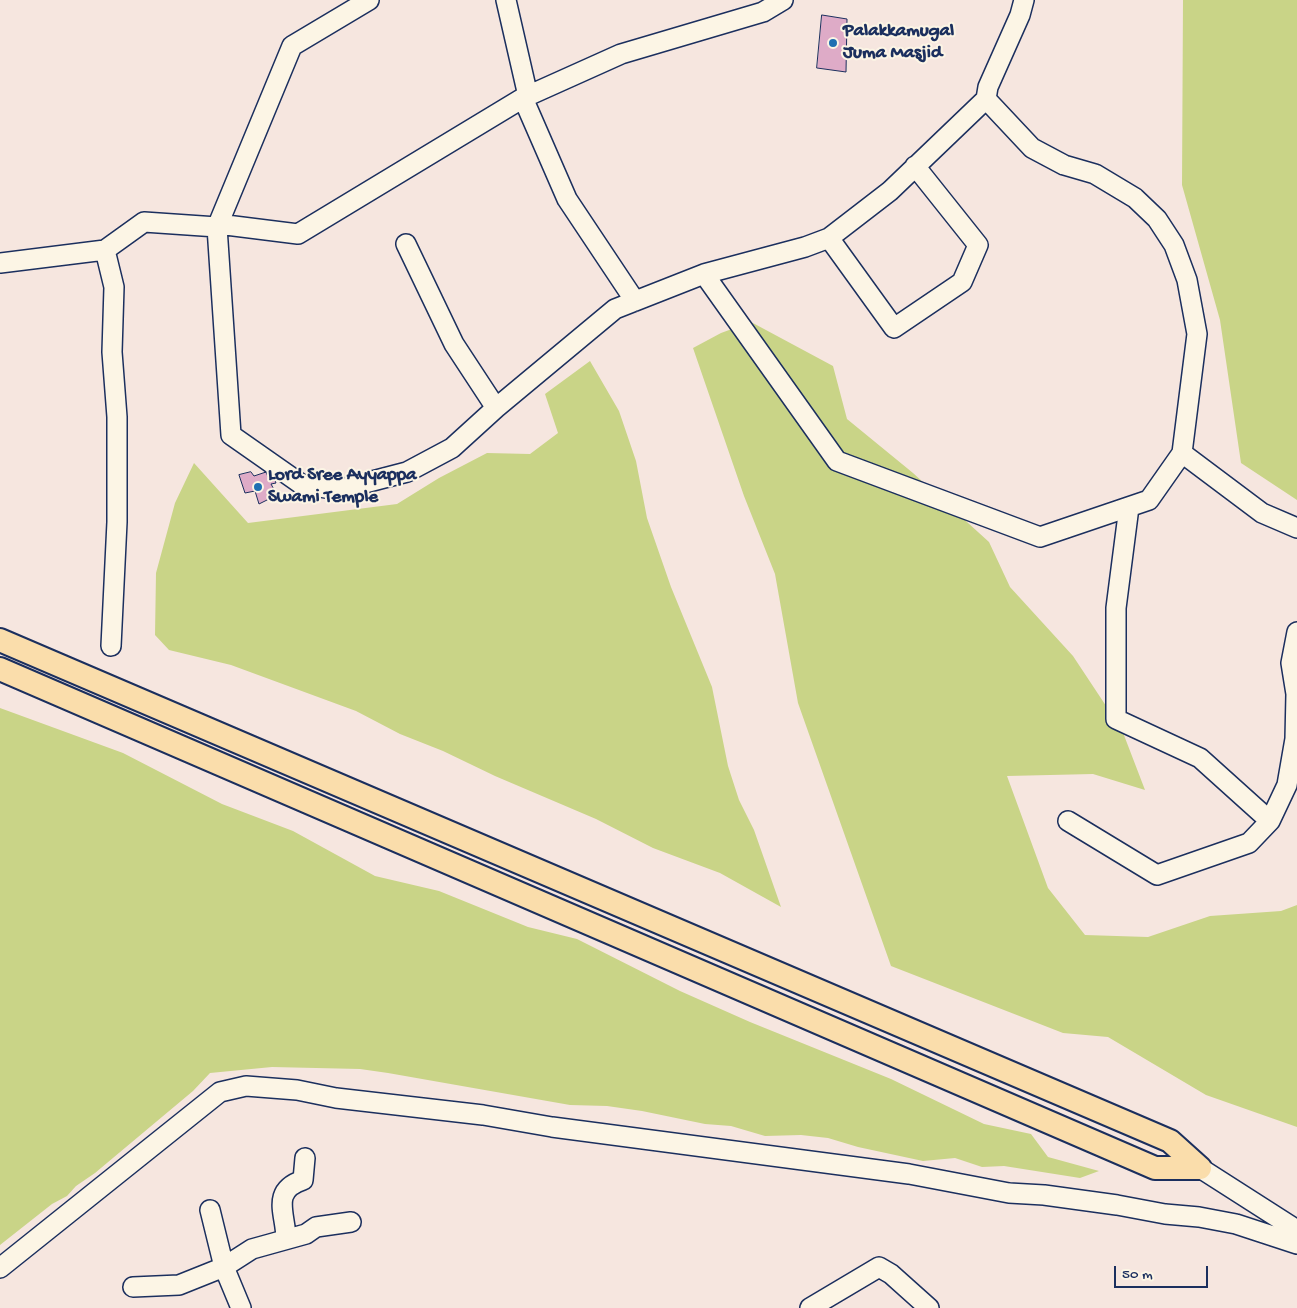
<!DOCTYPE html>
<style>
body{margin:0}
#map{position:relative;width:1297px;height:1308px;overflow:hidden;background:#f6e6df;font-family:"Gochi Hand",sans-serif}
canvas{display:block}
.scale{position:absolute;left:1114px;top:1266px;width:94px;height:22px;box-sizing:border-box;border:2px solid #1b2f5e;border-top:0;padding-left:6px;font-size:15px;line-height:18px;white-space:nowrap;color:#1b2f5e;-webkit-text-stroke:4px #fcf5e5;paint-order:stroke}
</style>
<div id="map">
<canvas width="1297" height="1308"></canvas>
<div class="scale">50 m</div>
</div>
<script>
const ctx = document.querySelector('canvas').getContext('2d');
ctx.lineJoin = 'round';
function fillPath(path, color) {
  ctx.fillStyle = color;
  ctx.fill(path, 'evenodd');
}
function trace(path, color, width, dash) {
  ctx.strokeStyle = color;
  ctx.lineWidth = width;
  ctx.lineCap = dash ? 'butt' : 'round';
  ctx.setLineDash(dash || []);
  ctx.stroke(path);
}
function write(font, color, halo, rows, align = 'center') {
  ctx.font = font + ' "Gochi Hand",sans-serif';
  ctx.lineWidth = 4;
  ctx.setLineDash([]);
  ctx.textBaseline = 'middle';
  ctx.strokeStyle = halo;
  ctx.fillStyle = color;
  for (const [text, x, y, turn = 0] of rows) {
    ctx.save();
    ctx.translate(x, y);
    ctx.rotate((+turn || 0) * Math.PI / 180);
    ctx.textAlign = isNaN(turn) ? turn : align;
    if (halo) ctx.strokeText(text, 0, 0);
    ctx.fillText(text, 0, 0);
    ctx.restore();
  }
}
fillPath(new Path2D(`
 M1183 0H1297V500L1241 463 1220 320 1182 185Z
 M751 322 833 366 847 419 913 473 989 542 1010 587 1073 656 1122 730 1145 790 1093 774 1007 776 1048 888 1085 935 1148 937 1210 916 1281 911 1297 905V1127L1206 1095 1108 1037 1063 1033 891 966 798 703 775 574 744 496 693 348 721 333Z
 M590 361 619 411 636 461 647 518 671 587 712 687 728 766 739 800 754 830 781 907 720 873 653 848 596 819 495 776 443 751 400 734 356 711 231 665 169 650 155 635 156 573 175 503 194 463 248 523 397 504 439 478 487 453 530 454 558 433 545 394Z
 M0 708 123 753 222 804 293 831 375 876 439 891 528 927 577 939 680 991 750 1022 891 1079 984 1124 1031 1134 1048 1157 1099 1171 1080 1178 1004 1166 982 1167 955 1158 923 1161 858 1147 828 1138 801 1135 765 1136 731 1126 705 1124 642 1111 607 1106 570 1105 388 1073 360 1069 272 1067 210 1073 193 1091 95 1173 76 1186 67 1196 52 1204 0 1245Z`), '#c9d487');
const building = new Path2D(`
 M822 15 847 19 846 72 817 68Z
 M251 472 254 476 266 472 268 477 273 476 276 483 271 484 277 495 259 504 255 491 245 493 239 475Z`);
fillPath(building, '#deabc7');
trace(building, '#1b2f5e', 1);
const minor = new Path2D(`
 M369 0 292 46 217 227 231 435 301 484 338 490 407 472 452 448 496 408 615 309 704 274 805 247 829 238 890 191 986 99 988 87 1020 15 1024 0
 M506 0 528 96
 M523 98 567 199 635 301
 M829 238 894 328 962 282 978 245 915 166
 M406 244 454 344 496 408
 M105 250 114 287 112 352 117 417V522L111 646
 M0 263 105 250 144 222 217 227 226 225 298 234 523 98 621 54 763 12 783 0
 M704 274 837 461 1040 537 1149 500 1182 453 1197 334 1187 280 1174 245 1157 219 1135 198 1095 174 1064 165 1032 148 986 99
 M1182 453 1262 513 1297 528
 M1129 507 1116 608V719L1200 758 1270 821
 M1068 821 1157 875 1249 843 1270 821 1287 785 1295 739 1296 694 1291 663 1297 632
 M1200 1168 1297 1230
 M210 1210 224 1267 241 1308
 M286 1239C286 1214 270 1191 303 1180L305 1158
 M0 1268 220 1092 246 1086 297 1090 336 1098 483 1115 552 1127 909 1174 1009 1193 1044 1195 1117 1205 1165 1214 1199 1217 1236 1224 1297 1244
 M133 1287 179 1285 224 1267 252 1249 306 1234 316 1227 351 1222
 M810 1308 879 1267 891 1274 929 1308`);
const major = new Path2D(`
 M0 640 1170 1141 1200 1168
 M0 669 1155 1168H1200`);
trace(minor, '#1b2f5e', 22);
trace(major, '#1b2f5e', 26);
trace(minor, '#fcf5e5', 19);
trace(major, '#faddab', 22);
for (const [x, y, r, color] of [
 [833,43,5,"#1f6fb2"],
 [258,487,5,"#1f6fb2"]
]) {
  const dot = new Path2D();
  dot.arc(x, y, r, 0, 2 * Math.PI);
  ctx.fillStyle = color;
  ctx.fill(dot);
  trace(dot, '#fcf5e5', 2);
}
write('bold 19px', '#1b2f5e', '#fcf5e5', [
 ["Palakkamugal",843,32],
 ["Juma Masjid",843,54],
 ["Lord Sree Ayyappa",268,476],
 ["Swami Temple",268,498]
], 'left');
</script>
